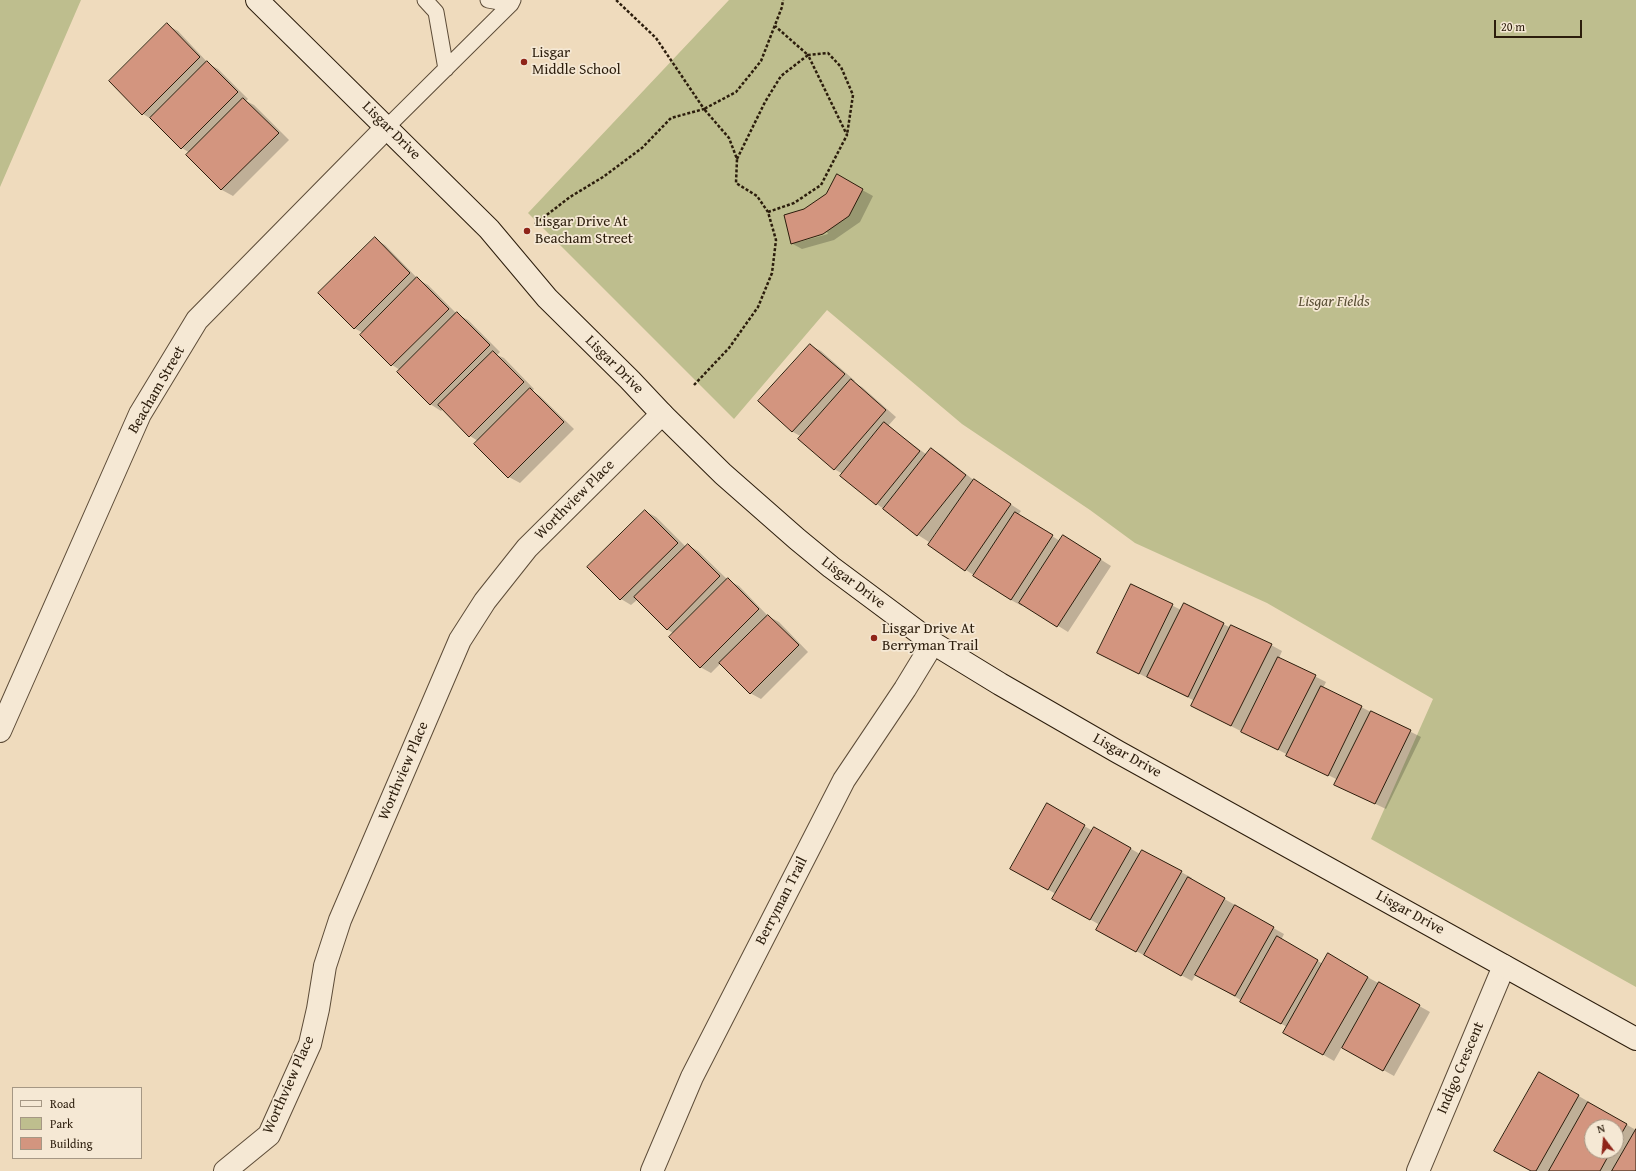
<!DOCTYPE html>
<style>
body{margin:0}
#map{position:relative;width:1636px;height:1171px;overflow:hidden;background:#efdbbd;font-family:"Gentium Book Plus",serif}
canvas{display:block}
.legend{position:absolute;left:12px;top:1087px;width:130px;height:72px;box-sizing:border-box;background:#f5e8d4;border:1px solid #a59784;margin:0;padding:5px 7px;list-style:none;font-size:12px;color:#2c1d0c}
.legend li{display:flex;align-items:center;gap:8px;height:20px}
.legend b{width:20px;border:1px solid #a59784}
.north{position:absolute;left:1584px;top:1119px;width:40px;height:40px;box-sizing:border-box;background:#f5e8d4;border:1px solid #a59784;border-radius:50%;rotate:344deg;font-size:11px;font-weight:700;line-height:16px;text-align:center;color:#2c1d0c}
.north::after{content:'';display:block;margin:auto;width:14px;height:18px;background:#8f2418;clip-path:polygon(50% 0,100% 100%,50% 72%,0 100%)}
.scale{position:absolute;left:1494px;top:20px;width:88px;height:18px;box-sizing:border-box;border:2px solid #2c1d0c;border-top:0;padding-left:5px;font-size:12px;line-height:14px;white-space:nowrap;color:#2c1d0c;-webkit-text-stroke:3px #f5e8d4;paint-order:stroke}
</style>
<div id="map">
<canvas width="1636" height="1171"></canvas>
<ul class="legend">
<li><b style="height:5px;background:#f5e8d4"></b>Road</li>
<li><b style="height:11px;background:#bebe8e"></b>Park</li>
<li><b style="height:11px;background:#d3957f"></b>Building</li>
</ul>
<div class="north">N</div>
<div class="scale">20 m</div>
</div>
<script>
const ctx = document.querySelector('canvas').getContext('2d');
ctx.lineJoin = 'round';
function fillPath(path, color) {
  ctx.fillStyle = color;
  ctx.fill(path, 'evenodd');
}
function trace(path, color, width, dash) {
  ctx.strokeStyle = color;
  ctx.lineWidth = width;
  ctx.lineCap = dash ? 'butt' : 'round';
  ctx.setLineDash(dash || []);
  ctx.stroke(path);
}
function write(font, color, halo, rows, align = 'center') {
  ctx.font = font + ' "Gentium Book Plus",serif';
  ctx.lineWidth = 3.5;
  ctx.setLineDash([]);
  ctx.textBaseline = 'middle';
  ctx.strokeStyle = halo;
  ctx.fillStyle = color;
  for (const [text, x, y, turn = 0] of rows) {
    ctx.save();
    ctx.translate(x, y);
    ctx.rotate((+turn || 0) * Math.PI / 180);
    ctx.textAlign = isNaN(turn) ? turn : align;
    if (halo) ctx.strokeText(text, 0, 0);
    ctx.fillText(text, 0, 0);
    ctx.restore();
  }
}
fillPath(new Path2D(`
 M0 0H81L0 187Z
 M729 0H1636V987L1371 839 1433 699 1267 603 1135 543 1090 510 962 424 827 310 734 419 528 213Z`), '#bebe8e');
fillPath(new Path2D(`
 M167 25 178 31 209 64 218 69 248 99 246 101 254 105 289 140 233 196 222 190 187 155 190 153 182 148 153 120 143 114Z
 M837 176 873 196 860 222 834 240 802 249 791 243 804 210 827 194ZM827 232 828 234 799 242V240Z
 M375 239 385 245 419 280 428 285 457 314 468 320 500 352 497 355 504 358 534 389 532 391 540 396 574 429 520 483 509 477 478 441 470 436 443 409 441 411 430 404 400 370 392 365 361 335 363 333 354 328Z
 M810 345 821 351 855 381 853 382 862 387 896 417 888 426 927 455 932 449 942 455 976 482 1021 511 1018 515 1060 541 1073 542 1111 566 1068 632 1023 604 1022 606 1011 600 966 570 939 528 929 542 918 535 877 504 843 474 834 469 802 437 793 432 759 401Z
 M645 511 656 517 686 547 688 545 698 551 728 580 739 586 768 616 779 622 808 652 761 699 750 693 721 663 711 673 700 667 674 634 667 629 637 600 631 605 621 599 589 567Z
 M1132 585 1181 610 1184 604 1231 628 1271 645 1282 651 1279 658 1326 682 1323 688 1421 737 1386 809 1346 790 1338 780 1203 712 1192 706 1195 701 1109 659Z
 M1047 805 1093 831 1094 828 1140 854 1181 872 1192 878 1191 880 1235 905 1234 906 1284 934 1281 940 1323 964 1328 955 1430 1012 1394 1076 1342 1047 1334 1061 1284 1032 1287 1027 1196 974 1192 981 1108 936 1100 925 1054 899 1056 894 1011 869Z
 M1539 1073 1589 1102 1588 1103 1636 1130V1171H1532ZM1592 1127H1616V1151H1592Z`), '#0003');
const building = new Path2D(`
 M167 23 200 57 142 115 109 81Z
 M207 61 238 92 181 149 150 118Z
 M243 98 279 133 221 190 186 155Z
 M837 174 863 189 849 216 823 234 791 244 784 215 804 209 826 194Z
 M375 237 410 273 354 329 318 293Z
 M417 277 449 309 391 366 360 335Z
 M457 312 490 345 430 405 397 372Z
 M810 344 845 374 792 432 758 401Z
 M493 351 524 382 469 437 438 405Z
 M851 379 886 410 834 470 798 439Z
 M530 388 564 422 508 478 474 444Z
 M884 422 920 451 876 505 840 476Z
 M931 448 966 475 917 536 883 509Z
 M974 479 1011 504 965 571 928 545Z
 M645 510 678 543 620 600 587 567Z
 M1015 512 1053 535 1011 600 973 576Z
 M1063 535 1101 559 1057 627 1019 603Z
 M688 544 720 576 667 630 634 597Z
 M728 578 759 609 700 668 669 637Z
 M1131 584 1173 604 1139 674 1097 653Z
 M1184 603 1224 623 1188 697 1147 677Z
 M768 615 799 645 750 694 719 663Z
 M1231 625 1272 644 1231 726 1191 706Z
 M1278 657 1316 675 1278 750 1241 732Z
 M1321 686 1362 706 1328 776 1286 756Z
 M1371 711 1411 730 1375 804 1334 785Z
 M1047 803 1085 825 1048 890 1010 869Z
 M1094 827 1131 848 1090 920 1052 899Z
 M1142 850 1182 871 1136 952 1096 930Z
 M1188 877 1225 898 1181 976 1144 955Z
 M1235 905 1274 927 1235 996 1195 975Z
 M1277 936 1318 960 1281 1024 1240 1002Z
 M1328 953 1368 977 1323 1055 1283 1033Z
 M1379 982 1420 1005 1383 1071 1342 1048Z
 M1539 1072 1579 1095 1536 1171H1531L1494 1151Z
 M1588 1102 1627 1124 1616 1143V1127H1592V1151H1611L1600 1171H1549Z
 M1636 1129V1171H1612Z`);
fillPath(building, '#d3957f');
trace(building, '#2c1d0c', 1);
const lane = new Path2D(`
 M425 0 436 12 446 69
 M488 0 511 4 513 0
 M387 127 511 4`);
const street = new Path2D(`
 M0 731 140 414 197 320 387 127
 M225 1171 269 1135 310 1044 318 1009 325 966 340 920 460 640 485 601 527 548 662 414
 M652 1171 692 1077 844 780 905 689 933 643
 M1418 1171 1504 966`);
const secondary = new Path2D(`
 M257 0 489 229 547 298 630 380 662 414 723 474 797 539 831 567 933 643 1000 684 1118 752 1636 1039`);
trace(lane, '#5d4c38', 17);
trace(street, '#5d4c38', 24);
trace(secondary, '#2c1d0c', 24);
trace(new Path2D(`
 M737 159 765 102 781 76 808 55 775 26
 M768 212 794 203 821 185 847 135 808 55 828 53 841 67 853 95 847 135
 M535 224 570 197 603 177 642 148 671 118 704 109 656 38 616 0
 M694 385 729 348 758 307 772 273 776 240 768 212 757 196 736 183 737 159 729 138 704 109 736 92 761 61 782 7 783 0`), '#2c1d0c', 2.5, [3, 2]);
trace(lane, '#f5e8d4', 15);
trace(street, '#f5e8d4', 22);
trace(secondary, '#f5e8d4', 22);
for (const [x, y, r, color] of [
 [524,62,4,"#8f2418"],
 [527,231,4,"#8f2418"],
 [874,638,4,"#8f2418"]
]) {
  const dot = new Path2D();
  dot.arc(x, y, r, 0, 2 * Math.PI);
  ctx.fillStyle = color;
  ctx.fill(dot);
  trace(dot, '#f5e8d4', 1.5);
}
write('15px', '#2c1d0c', '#f5e8d4', [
 ["Lisgar",532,53],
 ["Middle School",532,70],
 ["Lisgar Drive At",535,222],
 ["Beacham Street",535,239],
 ["Lisgar Drive At",882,629],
 ["Berryman Trail",882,646]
], 'left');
write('15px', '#2c1d0c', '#f5e8d4', [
 ["Lisgar Drive",391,131,45],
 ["Lisgar Drive",614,365,45],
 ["Beacham Street",157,390,-60],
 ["Worthview Place",575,500,-45],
 ["Lisgar Drive",853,583,37],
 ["Lisgar Drive",1127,756,29],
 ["Worthview Place",404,771,-67],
 ["Berryman Trail",782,901,-63],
 ["Lisgar Drive",1410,913,29],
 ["Indigo Crescent",1461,1068,-67],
 ["Worthview Place",289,1085,-66]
]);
write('italic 15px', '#584d33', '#f5e8d4', [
 ["Lisgar Fields",1334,302]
]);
</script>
